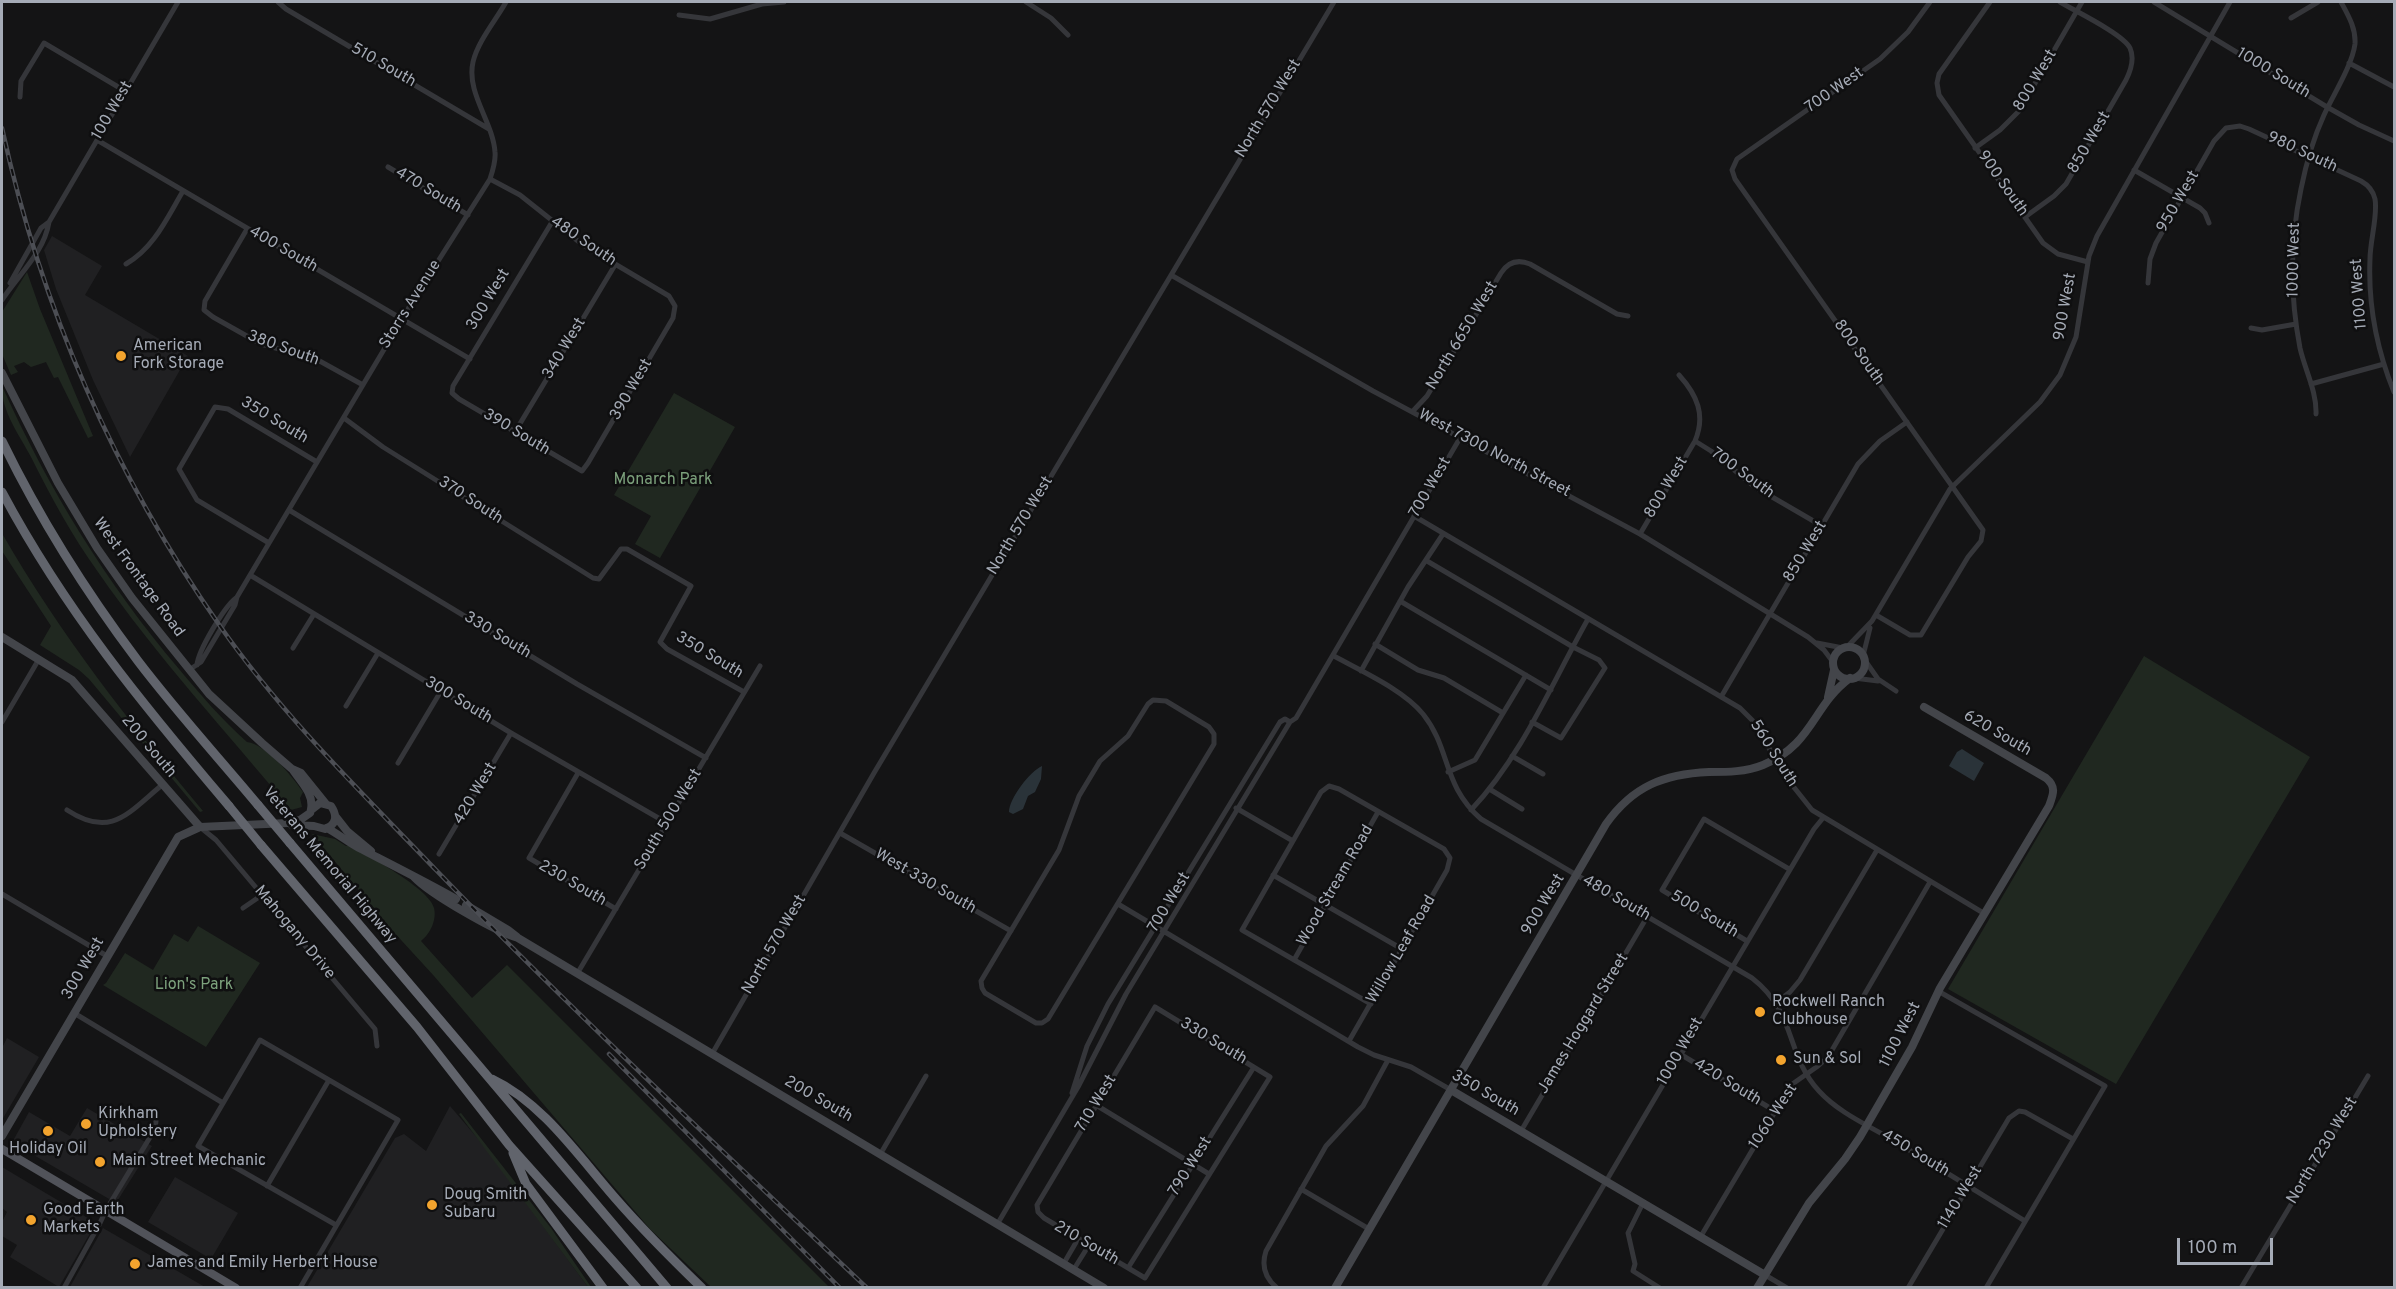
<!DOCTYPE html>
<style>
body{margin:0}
#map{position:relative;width:2396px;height:1289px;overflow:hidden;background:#141415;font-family:Overpass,sans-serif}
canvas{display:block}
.frame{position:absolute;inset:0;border:3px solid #a5abb6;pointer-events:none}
.scale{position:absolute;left:2177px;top:1238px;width:96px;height:27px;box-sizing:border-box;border:3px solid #a5abb6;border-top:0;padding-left:8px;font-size:18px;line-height:21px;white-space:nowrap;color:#a5abb6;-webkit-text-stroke:4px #0f0f10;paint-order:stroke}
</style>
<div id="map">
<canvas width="2396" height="1289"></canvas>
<div class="frame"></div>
<div class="scale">100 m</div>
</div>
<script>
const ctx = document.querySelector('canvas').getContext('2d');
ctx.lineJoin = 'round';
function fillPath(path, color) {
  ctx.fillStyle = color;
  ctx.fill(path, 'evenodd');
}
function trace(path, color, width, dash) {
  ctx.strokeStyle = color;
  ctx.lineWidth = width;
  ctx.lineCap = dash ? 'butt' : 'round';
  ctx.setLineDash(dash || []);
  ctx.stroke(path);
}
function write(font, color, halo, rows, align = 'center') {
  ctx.font = font + ' Overpass,sans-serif';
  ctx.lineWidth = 5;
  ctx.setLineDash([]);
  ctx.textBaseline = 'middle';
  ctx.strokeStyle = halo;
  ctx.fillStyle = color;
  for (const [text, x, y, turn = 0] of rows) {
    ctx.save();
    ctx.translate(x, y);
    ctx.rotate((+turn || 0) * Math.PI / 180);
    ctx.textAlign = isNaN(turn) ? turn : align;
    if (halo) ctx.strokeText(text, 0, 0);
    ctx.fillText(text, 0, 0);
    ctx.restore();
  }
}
fillPath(new Path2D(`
 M52 236 102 266 85 295 188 356 130 457 93 380 56 289 44 250Z
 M7 1038 39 1057 2 1120V1048Z
 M450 1106 485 1147 588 1287H307L395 1138 404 1134 426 1151Z
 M87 1108 152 1146 116 1203 20 1147 14 1139 29 1112 70 1136Z
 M2 1167 96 1223 59 1287 10 1257 17 1245 2 1236V1222L7 1212 2 1208Z
 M175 1177 238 1213 211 1259 148 1222Z
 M103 1228 205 1287H206H70Z`), '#202022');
fillPath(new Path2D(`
 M27 272 40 309 93 436 88 438 58 377 54 378 46 362 31 367 24 362 14 366 18 372 11 375 2 354V312Z
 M2 386C48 488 106 583 179 669 200 694 222 720 247 742 267 745 291 775 303 792L300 798 302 807 291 810C226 731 156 656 98 572 72 536 51 497 31 457 20 436 1 411 2 386Z
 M674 393 735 427 660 558 635 544 651 516 614 495Z
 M3 535C60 634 130 723 203 811L200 812 89 679 79 670 40 645 51 626 2 551Z
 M2144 656 2310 757 2116 1084 1948 989Z
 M312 834 335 839 346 846 349 845C367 855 430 889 434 908 437 920 430 934 421 941L472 998 507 965 829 1287H711L650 1229 434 976 391 929Z
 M198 926 260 963 206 1047 103 985 106 983 125 953 153 970 174 934 188 942Z
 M461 1113 551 1228 591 1287H588L459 1114Z`), '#202820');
fillPath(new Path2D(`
 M1962 749 1984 763 1974 781 1949 766 1957 752Z
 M1042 766 1041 779 1035 792 1028 796 1023 809 1013 814 1009 812C1009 799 1030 771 1042 766Z`), '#2a3339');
trace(new Path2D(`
 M278 2 286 9 489 129
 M1026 2 1051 18 1068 35
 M1990 2 1939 74 1937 83 1939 95 2043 243 2058 254 2088 262
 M2154 2 2327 107 2359 125 2394 141
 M679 15 710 19 762 4 784 2
 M2291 18 2318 2
 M2349 63 2394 87
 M20 97 21 81 44 43 125 91
 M97 140 470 359
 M1975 148 2000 130 2019 111 2082 2
 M388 167 468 215
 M2134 170 2200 208 2205 213 2209 223
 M490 179 520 195 583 245 669 296 675 306 673 318 588 463 582 471 459 399 452 393 453 386 552 222
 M2025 217 2054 196 2066 184 2126 80C2131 70 2135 59 2130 48 2123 34 2075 11 2060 2
 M247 229 205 301 204 310 213 317 261 344 316 359 363 385
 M126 264C154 248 167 218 183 191
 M1171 275 1373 391 1640 534 1808 637 1824 650 1833 662
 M10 283 41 228 49 222
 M2148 283 2150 259 2156 243 2214 141 2226 128 2240 126 2249 129 2361 181C2368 185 2373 190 2375 199 2378 215 2370 241 2370 259 2368 305 2377 350 2394 392
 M2 300C18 275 44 253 49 222L178 2
 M2251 328 2262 330 2296 324
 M2311 384 2384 364
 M1413 411 1427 396 1501 273C1508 262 1518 259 1530 264L1617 314 1628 316
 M2316 414C2317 392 2305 370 2300 348 2290 296 2290 241 2301 189 2306 164 2313 139 2324 115 2333 95 2352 66 2355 44 2356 28 2348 15 2341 2
 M344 418 383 447 593 578 599 579 621 549H627L691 586 660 642 667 649 744 692
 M515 432 615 265
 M1695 441 1711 451 1755 487 1822 526
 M289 510 577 684 706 758
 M1414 516 1740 708 1757 725 1781 771 1812 810 1985 914
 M1640 534 1695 441C1706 415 1697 395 1679 375
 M269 543 197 500 179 469 215 407 228 409 317 462
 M1427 561 1573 647 1599 660 1605 668 1561 738 1532 722
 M250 575 511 733 667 823
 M1400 601 1551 690
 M1876 615 1910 635H1921L1968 557 1981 541 1983 530 1735 179 1732 170 1737 159 1880 59 1908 32 1930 2
 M1817 643 1843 648
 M1375 644 1418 670 1444 678 1503 713
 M1847 647 1872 621 1950 489 2040 402 2060 375 2076 337 2089 256 2097 236 2230 2
 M293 648 314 614
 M1334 656C1361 671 1404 690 1423 714 1451 749 1442 785 1481 819L1752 978C1797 1013 1785 1054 1819 1091 1838 1112 1867 1125 1891 1139 1936 1166 1981 1194 2025 1221
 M1863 656 1870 628
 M1864 659 1878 679 1896 691
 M197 665C198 651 224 607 236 598
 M189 670 201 662 235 605 237 597 411 304 490 179C493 170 496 161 495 152 493 122 466 93 473 62 478 41 496 20 506 2
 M1361 671 1408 587 1443 534
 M1854 678 1878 681
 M1721 697 1858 464 1880 441 1907 422
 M1153 700 1166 701 1209 727 1214 734V744L1048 1019 1042 1023H1036L985 993 982 988 981 981 1059 850 1079 796 1100 761 1128 736 1148 704Z
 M346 706 378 653
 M2 722 39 659
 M1512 756 1543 774
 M398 763 441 691
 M1448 772 1475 760 1526 675
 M578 773 529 858 616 909
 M1491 790 1522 809
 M1236 808 1293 841
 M67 810C111 839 128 813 162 785
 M1471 810C1522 756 1552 683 1588 619
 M200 827 216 840 375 1029 377 1046
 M840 833 1011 931
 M439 854 511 733
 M1273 875 1402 949
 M2 894 107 956
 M1118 904 1358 1047 1374 1055 1411 1067 1451 1090
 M243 908 262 895
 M1747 941 1662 890 1704 819 1789 869
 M1294 960 1378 812
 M577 974 760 666
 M1938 991 2105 1086 1986 1288
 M1777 1002 1790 992 1800 980 1877 850
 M1155 1007 1270 1077 1145 1278 1044 1218 1038 1212 1037 1205Z
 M74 1013 223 1103
 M1349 1041 1447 870 1450 858 1444 849 1339 789 1329 786 1321 792 1242 930 1371 1004
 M712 1054 874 773 1334 2
 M1680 1054 1775 1111
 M1072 1093 1087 1046 1108 1004 1280 722 1285 719 1290 722
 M1096 1105 1209 1174
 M1521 1131 1647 917
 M881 1153 926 1076
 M267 1186 329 1080
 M1301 1189 1369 1229
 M1643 1203 1628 1233 1635 1264 1633 1271 1660 1288
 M998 1223 1078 1087 1126 994 1290 722 1296 718 1460 438
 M1701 1236 1791 1085 1818 1066 1828 1057 1930 882
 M1064 1263 1078 1239
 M1128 1268 1254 1067
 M1074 1269 1089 1245
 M1765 1275 1787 1288
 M64 1288 100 1223 106 1210 155 1129 156 1121
 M300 1288 398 1120 260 1040 198 1146 336 1225
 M1277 1288C1265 1278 1261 1266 1266 1251L1326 1146 1363 1106 1388 1060
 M1543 1288 1814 829 1823 818
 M1908 1288 2009 1118 2019 1111 2025 1112 2073 1139
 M2241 1288 2368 1076`), '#35363a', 5);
trace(new Path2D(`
 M2 373 58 483 97 548 132 598 209 694 262 743 292 769 301 773 326 804
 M2 637 72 680 200 827
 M1833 663a16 16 0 1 1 32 0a16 16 0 1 1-32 0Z
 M1828 697 1834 670
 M293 770C301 782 314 794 311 809
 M336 817 347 831 371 851
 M292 825 314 826 325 829C336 825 338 816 331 806L320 803 311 810
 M327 828C338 834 348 842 359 848 392 865 424 881 456 899
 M414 877C430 894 496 932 518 938L1104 1288
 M466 905 508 930 517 937
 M1451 1090 1765 1275
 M2 1136 178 837 200 827 288 823 300 820 310 813
 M1335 1288 1606 824C1633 786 1664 774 1709 772 1727 772 1746 772 1763 765 1814 744 1812 706 1850 678
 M1757 1288 1809 1203 1845 1159 1860 1137 1912 1047 1940 988 2049 806C2053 795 2057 787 2046 778L1924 707`), '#43454a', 8);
trace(new Path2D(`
 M2 1149 236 1288`), '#51535a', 8);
trace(new Path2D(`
 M2 441C40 519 86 592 138 661 176 711 218 757 258 805
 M2 492C65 610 143 705 229 806
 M290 843 667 1288
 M261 845 417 1027 509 1145 637 1288
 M492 1079C543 1103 579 1157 616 1199 643 1230 672 1259 702 1288
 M513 1153 526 1184 603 1288`), '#61646c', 9);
const rail = new Path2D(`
 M2 128C41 307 115 476 220 626 283 716 360 791 436 870 575 1014 722 1150 867 1288
 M609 1054 840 1288`);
trace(rail, '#4c4e54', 4.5);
trace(rail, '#0f0f10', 2, [7]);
trace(new Path2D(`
 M258 805 290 843
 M229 806 261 845`), '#61646c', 9);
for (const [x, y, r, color] of [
 [121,356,6,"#f3a42e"],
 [1760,1012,6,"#f3a42e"],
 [1781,1060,6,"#f3a42e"],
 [86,1124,6,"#f3a42e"],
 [48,1131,6,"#f3a42e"],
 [100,1162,6,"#f3a42e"],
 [432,1205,6,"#f3a42e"],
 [31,1220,6,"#f3a42e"],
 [135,1264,6,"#f3a42e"]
]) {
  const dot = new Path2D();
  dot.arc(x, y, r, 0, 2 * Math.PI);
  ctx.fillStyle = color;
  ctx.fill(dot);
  trace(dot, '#0f0f10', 2);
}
write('16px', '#a5abb6', '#0f0f10', [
 ["510 South",383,66,30],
 ["1000 South",2273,74,31],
 ["800 West",2036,81,-59],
 ["700 West",1835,91,-35],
 ["North 570 West",1269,109,-59],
 ["100 West",113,111,-60],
 ["850 West",2090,143,-60],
 ["980 South",2302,153,25],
 ["900 South",2002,184,55],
 ["470 South",428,191,31],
 ["950 West",2179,202,-60],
 ["480 South",583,242,34],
 ["400 South",283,250,30],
 ["1000 West",2295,260,-89],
 ["1100 West",2360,294,-94],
 ["300 West",489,300,-59],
 ["Storrs Avenue",411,305,-58],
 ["900 West",2066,307,-80],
 ["North 6650 West",1463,336,-59],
 ["380 South",283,349,20],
 ["340 West",565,349,-59],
 ["800 South",1858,353,55],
 ["390 West",632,390,-60],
 ["350 South",274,421,31],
 ["390 South",516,433,31],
 ["West 7300 North Street",1494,454,28],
 ["700 South",1742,474,36],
 ["700 West",1431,488,-60],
 ["800 West",1667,488,-59],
 ["370 South",470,501,33],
 ["North 570 West",1021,526,-59],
 ["850 West",1806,552,-59],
 ["West Frontage Road",138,578,54],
 ["330 South",497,636,31],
 ["350 South",709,656,31],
 ["300 South",458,701,31],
 ["620 South",1997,734,30],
 ["200 South",148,747,50],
 ["560 South",1773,754,58],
 ["420 West",476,794,-59],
 ["South 500 West",669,820,-59],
 ["Veterans Memorial Highway",329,866,50],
 ["West 330 South",925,882,30],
 ["230 South",572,884,30],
 ["Wood Stream Road",1336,886,-60],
 ["480 South",1616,899,30],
 ["700 West",1170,903,-59],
 ["900 West",1544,905,-59],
 ["500 South",1704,915,31],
 ["Mahogany Drive",294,933,50],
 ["North 570 West",775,945,-60],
 ["Willow Leaf Road",1402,950,-60],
 ["300 West",84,969,-60],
 ["James Hoggard Street",1584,1024,-59],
 ["1100 West",1901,1035,-63],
 ["330 South",1213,1042,31],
 ["1000 West",1681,1052,-60],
 ["420 South",1727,1083,31],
 ["350 South",1485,1094,30],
 ["200 South",818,1100,30],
 ["710 West",1097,1104,-59],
 ["1060 West",1774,1117,-57],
 ["North 7230 West",2323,1151,-59],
 ["450 South",1915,1154,31],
 ["790 West",1191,1167,-58],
 ["1140 West",1961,1198,-59],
 ["210 South",1086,1244,30]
]);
write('16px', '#a5abb6', '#0f0f10', [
 ["American",133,347],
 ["Fork Storage",133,365],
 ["Rockwell Ranch",1772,1003],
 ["Clubhouse",1772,1021],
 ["Sun & Sol",1793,1060],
 ["Kirkham",98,1115],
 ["Upholstery",98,1133],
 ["Holiday Oil",48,1150,"center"],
 ["Main Street Mechanic",112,1162],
 ["Doug Smith",444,1196],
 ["Subaru",444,1214],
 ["Good Earth",43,1211],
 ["Markets",43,1229],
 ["James and Emily Herbert House",147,1264]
], 'left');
write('16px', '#7ca17c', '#0f0f10', [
 ["Monarch Park",663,481],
 ["Lion's Park",194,986]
]);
</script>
